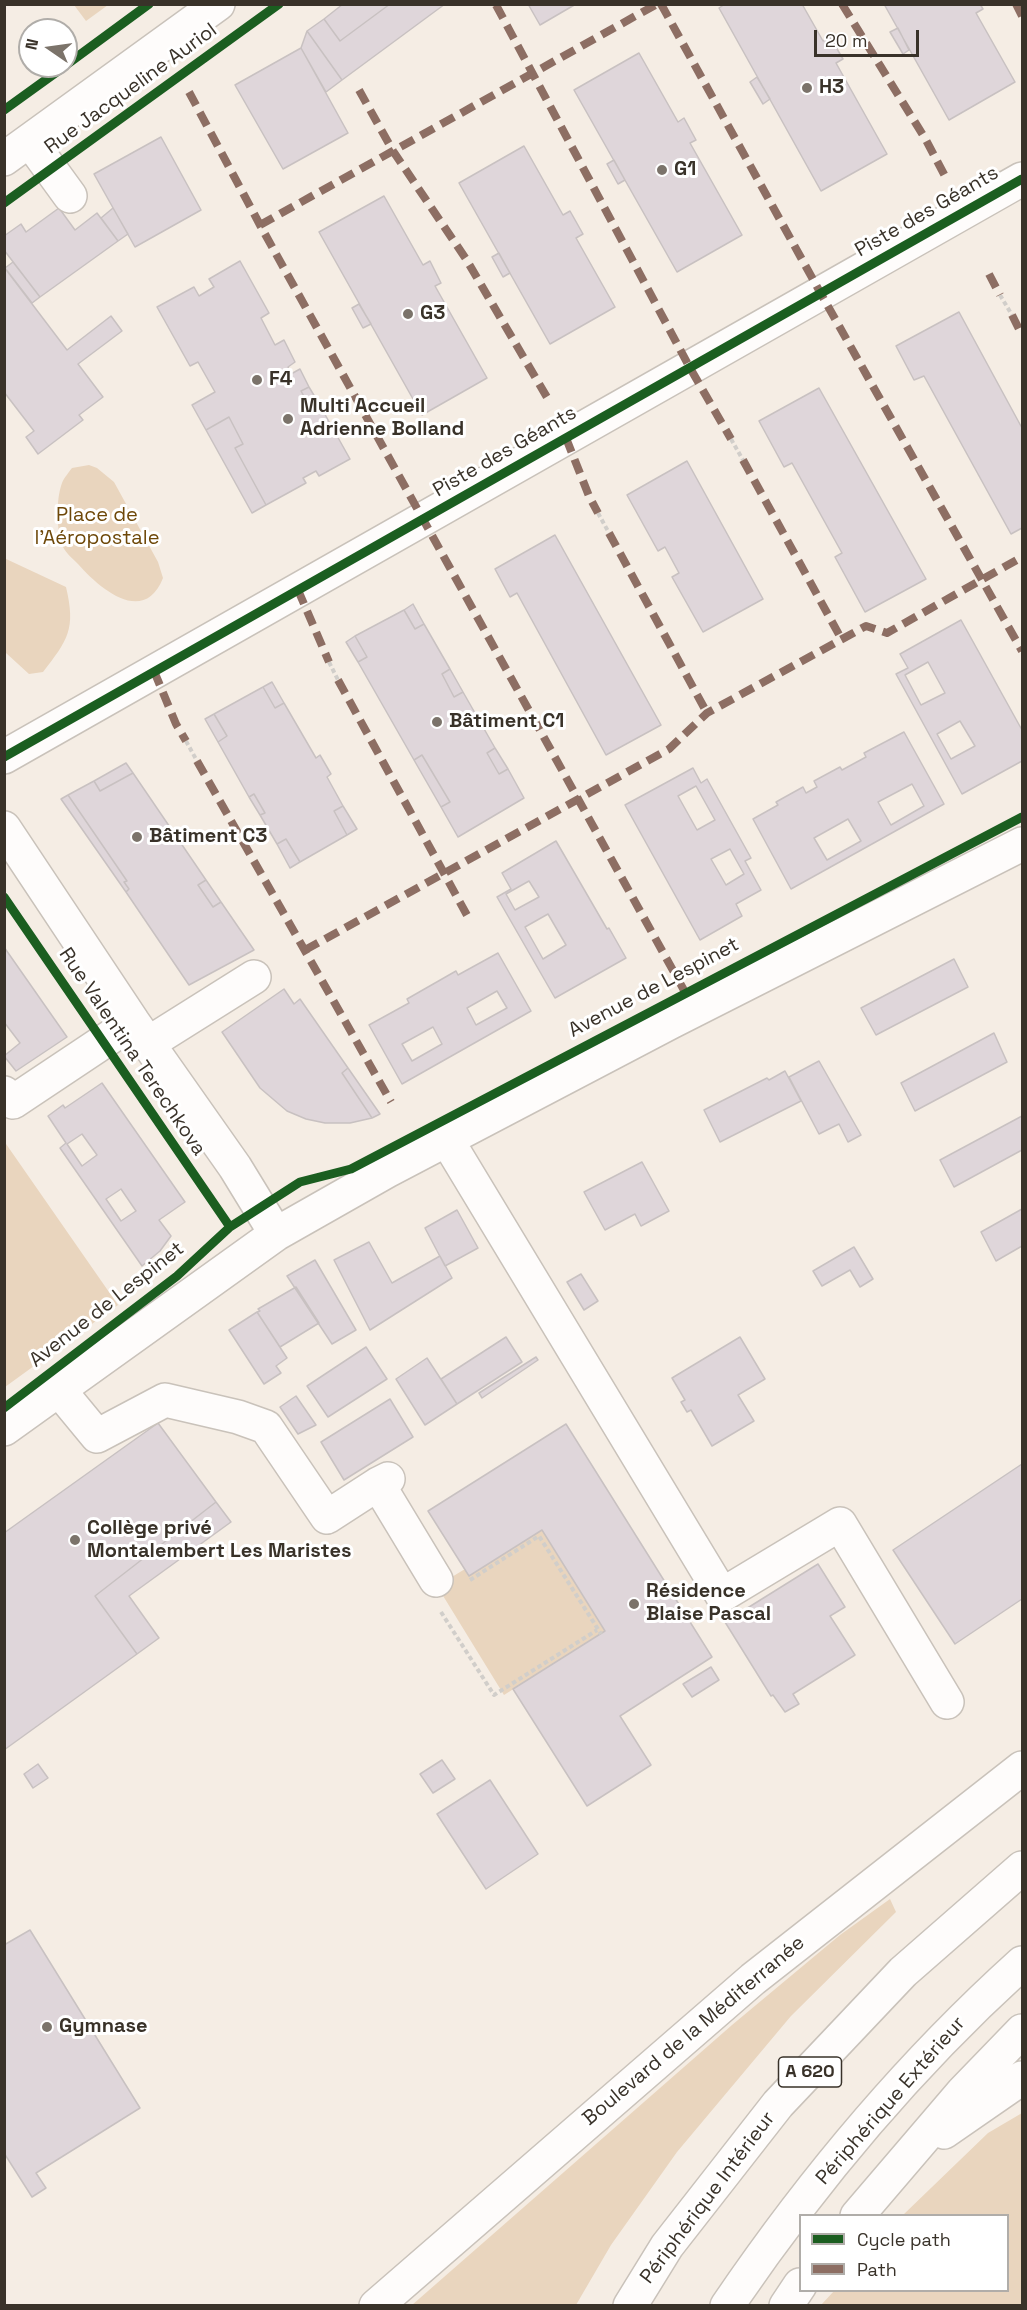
<!DOCTYPE html>
<meta charset="utf-8">
<style>
body{margin:0}
#map{position:relative;width:1027px;height:2310px;overflow:hidden;background:#f5ede4;font-family:"Space Grotesk",sans-serif}
canvas{display:block}
.frame{position:absolute;inset:0;border:6px solid #393229;pointer-events:none}
.legend{position:absolute;left:799px;top:2214px;width:210px;height:78px;box-sizing:border-box;background:#fff;border:2px solid #b0ada9;margin:0;padding:8px 10px;list-style:none;font-size:18px;color:#393229}
.legend li{display:flex;align-items:center;gap:12px;height:30px}
.legend b{width:30px;border:2px solid #b0ada9}
.north{position:absolute;left:18px;top:18px;width:60px;height:60px;box-sizing:border-box;background:#fff;border:2px solid #b0ada9;border-radius:50%;rotate:283deg;font-size:16px;font-weight:700;line-height:24px;text-align:center;color:#393229}
.north::after{content:'';display:block;margin:auto;width:21px;height:27px;background:#7b736a;clip-path:polygon(50% 0,100% 100%,50% 72%,0 100%)}
.scale{position:absolute;left:814px;top:30px;width:105px;height:27px;box-sizing:border-box;border:3px solid #393229;border-top:0;padding-left:8px;font-size:18px;line-height:21px;white-space:nowrap;color:#393229;-webkit-text-stroke:4px #fff;paint-order:stroke}
</style>
<div id="map">
<canvas width="1027" height="2310"></canvas>
<div class="frame"></div>
<ul class="legend">
<li><b style="height:8px;background:#1b5e20"></b>Cycle path</li>
<li><b style="height:8px;background:#8d6e63"></b>Path</li>
</ul>
<div class="north">N</div>
<div class="scale">20 m</div>
</div>
<script>
const ctx = document.querySelector('canvas').getContext('2d');
ctx.lineJoin = 'round';
function fillPath(path, color) {
  ctx.fillStyle = color;
  ctx.fill(path, 'evenodd');
}
function trace(path, color, width, dash) {
  ctx.strokeStyle = color;
  ctx.lineWidth = width;
  ctx.lineCap = dash ? 'butt' : 'round';
  ctx.setLineDash(dash || []);
  ctx.stroke(path);
}
function write(font, color, halo, rows, align = 'center') {
  ctx.font = font + ' "Space Grotesk",sans-serif';
  ctx.lineWidth = 6;
  ctx.setLineDash([]);
  ctx.textBaseline = 'middle';
  ctx.strokeStyle = halo;
  ctx.fillStyle = color;
  for (const [text, x, y, turn = 0] of rows) {
    ctx.save();
    ctx.translate(x, y);
    ctx.rotate((+turn || 0) * Math.PI / 180);
    ctx.textAlign = isNaN(turn) ? turn : align;
    if (halo) ctx.strokeText(text, 0, 0);
    ctx.fillText(text, 0, 0);
    ctx.restore();
  }
}
fillPath(new Path2D(`
 M74 5H108L86 21Z
 M89 465 97 468 114 482 158 562 163 578C144 626 100 589 78 564 73 559 66 553 63 547 56 530 56 499 62 483 64 478 69 472 72 468Z
 M4 558 66 587C76 629 68 640 43 672L29 674 6 653Z
 M4 1141 118 1305 5 1387H4Z
 M542 1530 605 1631 504 1695 437 1586 465 1569 469 1576Z
 M890 1899 896 1912 791 2016 677 2152 611 2245 576 2305H412L732 2025 840 1935Z
 M1022 2113V2305H821L834 2291 1008 2290V2216L903 2215 988 2133Z`), '#e9d5be');
const building = new Path2D(`
 M343 4H390L340 41 324 19Z
 M390 4H445L342 80 307 31 324 19 340 41Z
 M528 4H576L540 25Z
 M725 4H802L823 41 830 37 843 59 836 63 887 154 821 191 719 8Z
 M884 4H980L983 9 976 13 1015 82 949 120Z
 M898 28 909 50 903 54 890 32Z
 M307 31 342 80 326 92 301 48Z
 M301 48 348 133 283 169 235 85Z
 M639 53 678 122 684 118 696 140 690 143 742 235 677 272 574 90Z
 M757 77 770 99 763 104 750 82Z
 M161 137 201 210 135 247 94 174Z
 M524 146 563 215 570 211 583 234 576 238 615 307 550 344 459 183Z
 M614 160 625 180 618 184 607 164Z
 M384 196 423 265 430 261 441 283 435 286 487 378 422 415 319 232Z
 M59 208 75 230 97 213 118 241 40 297 4 250V236L21 224 26 232Z
 M113 208 128 234 118 241 101 218Z
 M499 253 510 273 503 277 492 257Z
 M240 261 269 313 261 318 275 345 284 340 295 362 288 367 291 374 300 369 309 387 301 391 310 407 318 402 350 459 319 476 316 471 303 478 306 483 266 505 235 448 243 444 229 417 206 430 192 405 215 392 198 362 190 366 157 307 194 287 199 296 214 287 209 279Z
 M13 262 40 297 32 303 5 268Z
 M4 267 67 350 111 316 122 331 78 364 103 397 79 415 83 420 38 454 26 437 34 431 4 392Z
 M359 304 371 324 363 328 352 308Z
 M959 312 1022 428V528L1011 534 924 376 914 380 896 346Z
 M309 387 318 402 310 407 301 391Z
 M819 388 926 579 865 612 835 557 842 553 792 463 784 467 759 421Z
 M229 417 243 444 235 448 266 505 252 513 206 430Z
 M687 461 763 599 703 632 672 577 679 573 665 547 658 551 627 495Z
 M555 535 661 725 606 755 517 593 510 597 495 569Z
 M413 604 424 624 415 629 404 610Z
 M404 610 415 629 424 624 450 669 442 674 454 697 463 692 495 748 487 753 499 774 508 769 524 798 458 837 441 807 450 802 422 755 414 760 358 662 367 657 355 636Z
 M961 620 1022 730V761L962 794 896 674 908 668 900 654ZM928 662 945 693 921 705 905 675ZM960 721 975 746 951 759 937 734Z
 M355 636 367 657 358 662 346 642Z
 M450 669 463 692 454 697 442 674Z
 M272 682 284 703 275 708 263 687Z
 M263 687 275 708 284 703 316 758 320 755 331 774 327 777 343 806 334 811 347 835 300 862 286 839 277 844 260 815 265 813 254 794 249 797 218 742 227 736 214 714Z
 M214 714 227 736 218 742 205 719Z
 M904 732 944 804 791 889 753 819 778 805 776 802 803 787 806 793 817 787 814 781 840 767 842 770 866 757 864 753ZM912 784 924 806 891 825 878 802ZM848 819 861 841 827 860 814 838Z
 M495 748 508 769 499 774 487 753Z
 M422 755 450 802 441 807 414 760Z
 M126 763 133 773 100 791 94 781Z
 M693 768 701 783 707 779 751 858 745 861 761 890 736 904 742 916 700 940 625 805ZM696 786 715 820 697 830 678 796ZM730 849 744 874 726 885 711 859Z
 M133 773 206 880 198 885 213 907 221 902 254 950 189 985 126 892 129 889 124 882 127 881 68 795 94 781 100 791Z
 M254 794 265 813 260 815 249 797Z
 M68 795 127 881 124 882 129 889 126 892 61 799Z
 M343 806 357 829 347 835 334 811Z
 M286 839 300 862 290 868 277 844Z
 M556 841 607 929 609 928 626 958 555 998 497 897 511 889 502 873ZM529 881 539 897 515 910 506 894ZM548 914 566 945 543 959 525 927Z
 M206 880 221 902 213 907 198 885Z
 M4 947 67 1037 16 1071 4 1056 20 1043 4 1022Z
 M498 953 531 1011 402 1084 369 1025 409 1003 407 999 456 971 458 975ZM497 991 507 1008 476 1025 467 1008ZM433 1027 442 1044 412 1061 402 1044Z
 M954 959 968 987 876 1035 861 1008Z
 M284 989 294 1004 300 999 348 1068 342 1073 372 1118 350 1123H325L306 1119 287 1111 260 1088 222 1032Z
 M994 1033 1007 1062 915 1111 901 1083Z
 M819 1061 861 1135 848 1142 839 1124 819 1134 789 1077Z
 M348 1068 380 1114 372 1118 342 1073Z
 M785 1071 801 1101 720 1142 704 1110 767 1078 769 1080Z
 M102 1083 185 1202 159 1220 171 1236 160 1251 142 1266 60 1148 66 1143 48 1116 63 1105 65 1108ZM82 1134 97 1155 82 1166 67 1144ZM121 1189 136 1211 121 1221 106 1199Z
 M1022 1116V1150L954 1187 940 1160Z
 M642 1162 669 1211 641 1226 635 1214 605 1230 584 1192Z
 M1022 1209V1246L996 1261 981 1232Z
 M457 1210 478 1248 445 1266 425 1228Z
 M369 1242 392 1283 440 1256 452 1278 370 1330 334 1260Z
 M854 1247 873 1279 860 1287 850 1270 822 1286 813 1271Z
 M315 1260 356 1330 332 1344 287 1276Z
 M581 1274 598 1301 584 1310 567 1282Z
 M296 1287 319 1323 280 1347 257 1312 260 1311 258 1309Z
 M257 1312 287 1358 276 1366 281 1373 264 1384 229 1330Z
 M506 1337 522 1362 457 1404 441 1379Z
 M740 1337 765 1379 738 1395 754 1421 712 1446 691 1410 687 1412 681 1402 685 1400 672 1378Z
 M366 1347 387 1379 328 1417 307 1386Z
 M536 1357 538 1360 482 1398 479 1393Z
 M427 1358 457 1404 425 1425 396 1379Z
 M296 1396 316 1425 298 1434 280 1407Z
 M390 1399 413 1437 344 1480 321 1442Z
 M158 1423 216 1502 95 1596 137 1654 4 1750V1533Z
 M566 1424 712 1657 620 1716 651 1765 587 1806 513 1689 605 1631 542 1530 469 1576 428 1511Z
 M1022 1464V1599L955 1644 893 1550Z
 M216 1502 231 1522 129 1596 159 1638 137 1654 95 1596Z
 M818 1564 845 1607 830 1616 855 1655 793 1694 799 1704 785 1712 773 1695 771 1696 725 1622Z
 M711 1667 719 1680 692 1697 683 1684Z
 M442 1760 455 1779 433 1793 420 1774Z
 M38 1764 48 1778 33 1788 24 1774Z
 M490 1780 538 1854 486 1889 437 1814Z
 M30 1930 140 2108 36 2173 46 2188 32 2197 4 2153V1945Z`);
fillPath(building, '#dfd6da');
trace(building, '#c8c1c1', 1.5);
const minor = new Path2D(`
 M30 141 70 196
 M4 159 218 4
 M4 757 1022 179
 M4 828 133 1022 235 1167 276 1234
 M149 1043 254 977
 M4 1093 13 1102 133 1022
 M447 1140 722 1595 840 1524 947 1702
 M59 1390 97 1436 165 1400 238 1417 266 1427 327 1517 378 1484 388 1479
 M4 1429 276 1234 387 1171 671 1022 1022 844
 M378 1484 436 1580`);
const major = new Path2D(`
 M376 2306 753 1979 1022 1768`);
const highway = new Path2D(`
 M944 2132 1022 2078
 M857 2216 963 2092 1022 2031
 M630 2306 667 2246 778 2104 903 1972 1022 1868
 M727 2306C812 2181 910 2064 1022 1963
 M786 2306 800 2285`);
trace(minor, '#c9c2ba', 36);
trace(major, '#c9c2ba', 36);
trace(highway, '#c9c2ba', 36);
trace(new Path2D(`
 M1000 295 1012 315
 M731 439 743 460
 M598 513 609 533
 M329 662 338 680
 M186 741 197 761
 M470 1580 539 1536 601 1634
 M441 1612 494 1695 597 1630`), '#d1ceca', 4, [4.5, 3]);
trace(minor, '#fefcfb', 33);
trace(major, '#fefcfb', 33);
trace(highway, '#fefcfb', 33);
trace(new Path2D(`
 M661 4 821 294 1022 651
 M842 4 926 140 946 178
 M1016 4 1022 16
 M496 5 690 368 731 439
 M359 90 393 151 466 259 548 399
 M189 92 260 225 685 992
 M260 225 657 4
 M989 274 1000 295
 M1012 315 1022 335
 M566 438 589 496 598 513
 M743 460 842 640
 M609 533 707 713
 M298 590 329 662
 M154 671 176 724 186 741
 M338 680 468 917
 M197 761 391 1102
 M305 950 669 749 707 713 866 626 887 633 1022 557`), '#8d6e63', 8, [15, 8]);
trace(new Path2D(`
 M66 65 149 4
 M4 110 65 66
 M4 203 279 4
 M4 757 1022 179
 M4 897 230 1227
 M4 1408 177 1276 230 1227 300 1182 351 1169 1022 817`), '#1b5e20', 9);
for (const [x, y, r, color] of [
 [807,88,6,"#7b736a"],
 [662,170,6,"#7b736a"],
 [408,314,6,"#7b736a"],
 [257,380,6,"#7b736a"],
 [288,419,6,"#7b736a"],
 [437,722,6,"#7b736a"],
 [137,837,6,"#7b736a"],
 [75,1540,6,"#7b736a"],
 [634,1604,6,"#7b736a"],
 [47,2027,6,"#7b736a"]
]) {
  const dot = new Path2D();
  dot.arc(x, y, r, 0, 2 * Math.PI);
  ctx.fillStyle = color;
  ctx.fill(dot);
  trace(dot, '#fff', 2);
}
for (const [x, y, w] of [
 [810,2072,63]
]) {
  const box = new Path2D();
  box.roundRect(x - w / 2, y - 15, w, 30, 4.5);
  ctx.fillStyle = '#fff';
  ctx.fill(box);
  trace(box, '#393229', 1.5);
}
write('bold 18px', '#393229', null, [
 ["A 620",810,2072]
]);
write('bold 20px', '#393229', '#fff', [
 ["H3",819,88],
 ["G1",674,170],
 ["G3",420,314],
 ["F4",269,380],
 ["Multi Accueil",300,407],
 ["Adrienne Bolland",300,430],
 ["Bâtiment C1",449,722],
 ["Bâtiment C3",149,837],
 ["Collège privé",87,1529],
 ["Montalembert Les Maristes",87,1552],
 ["Résidence",646,1592],
 ["Blaise Pascal",646,1615],
 ["Gymnase",59,2027]
], 'left');
write('20px', '#393229', '#fff', [
 ["Rue Jacqueline Auriol",131,89,-36],
 ["Piste des Géants",927,212,-30],
 ["Piste des Géants",505,452,-30],
 ["Avenue de Lespinet",654,988,-28],
 ["Rue Valentina Terechkova",132,1052,56],
 ["Avenue de Lespinet",107,1305,-38],
 ["Boulevard de la Méditerranée",694,2031,-40],
 ["Périphérique Extérieur",891,2101,-49],
 ["Périphérique Intérieur",708,2198,-53]
]);
write('20px', '#6e4809', '#fff', [
 ["Place de",97,516],
 ["l'Aéropostale",97,539]
]);
</script>
